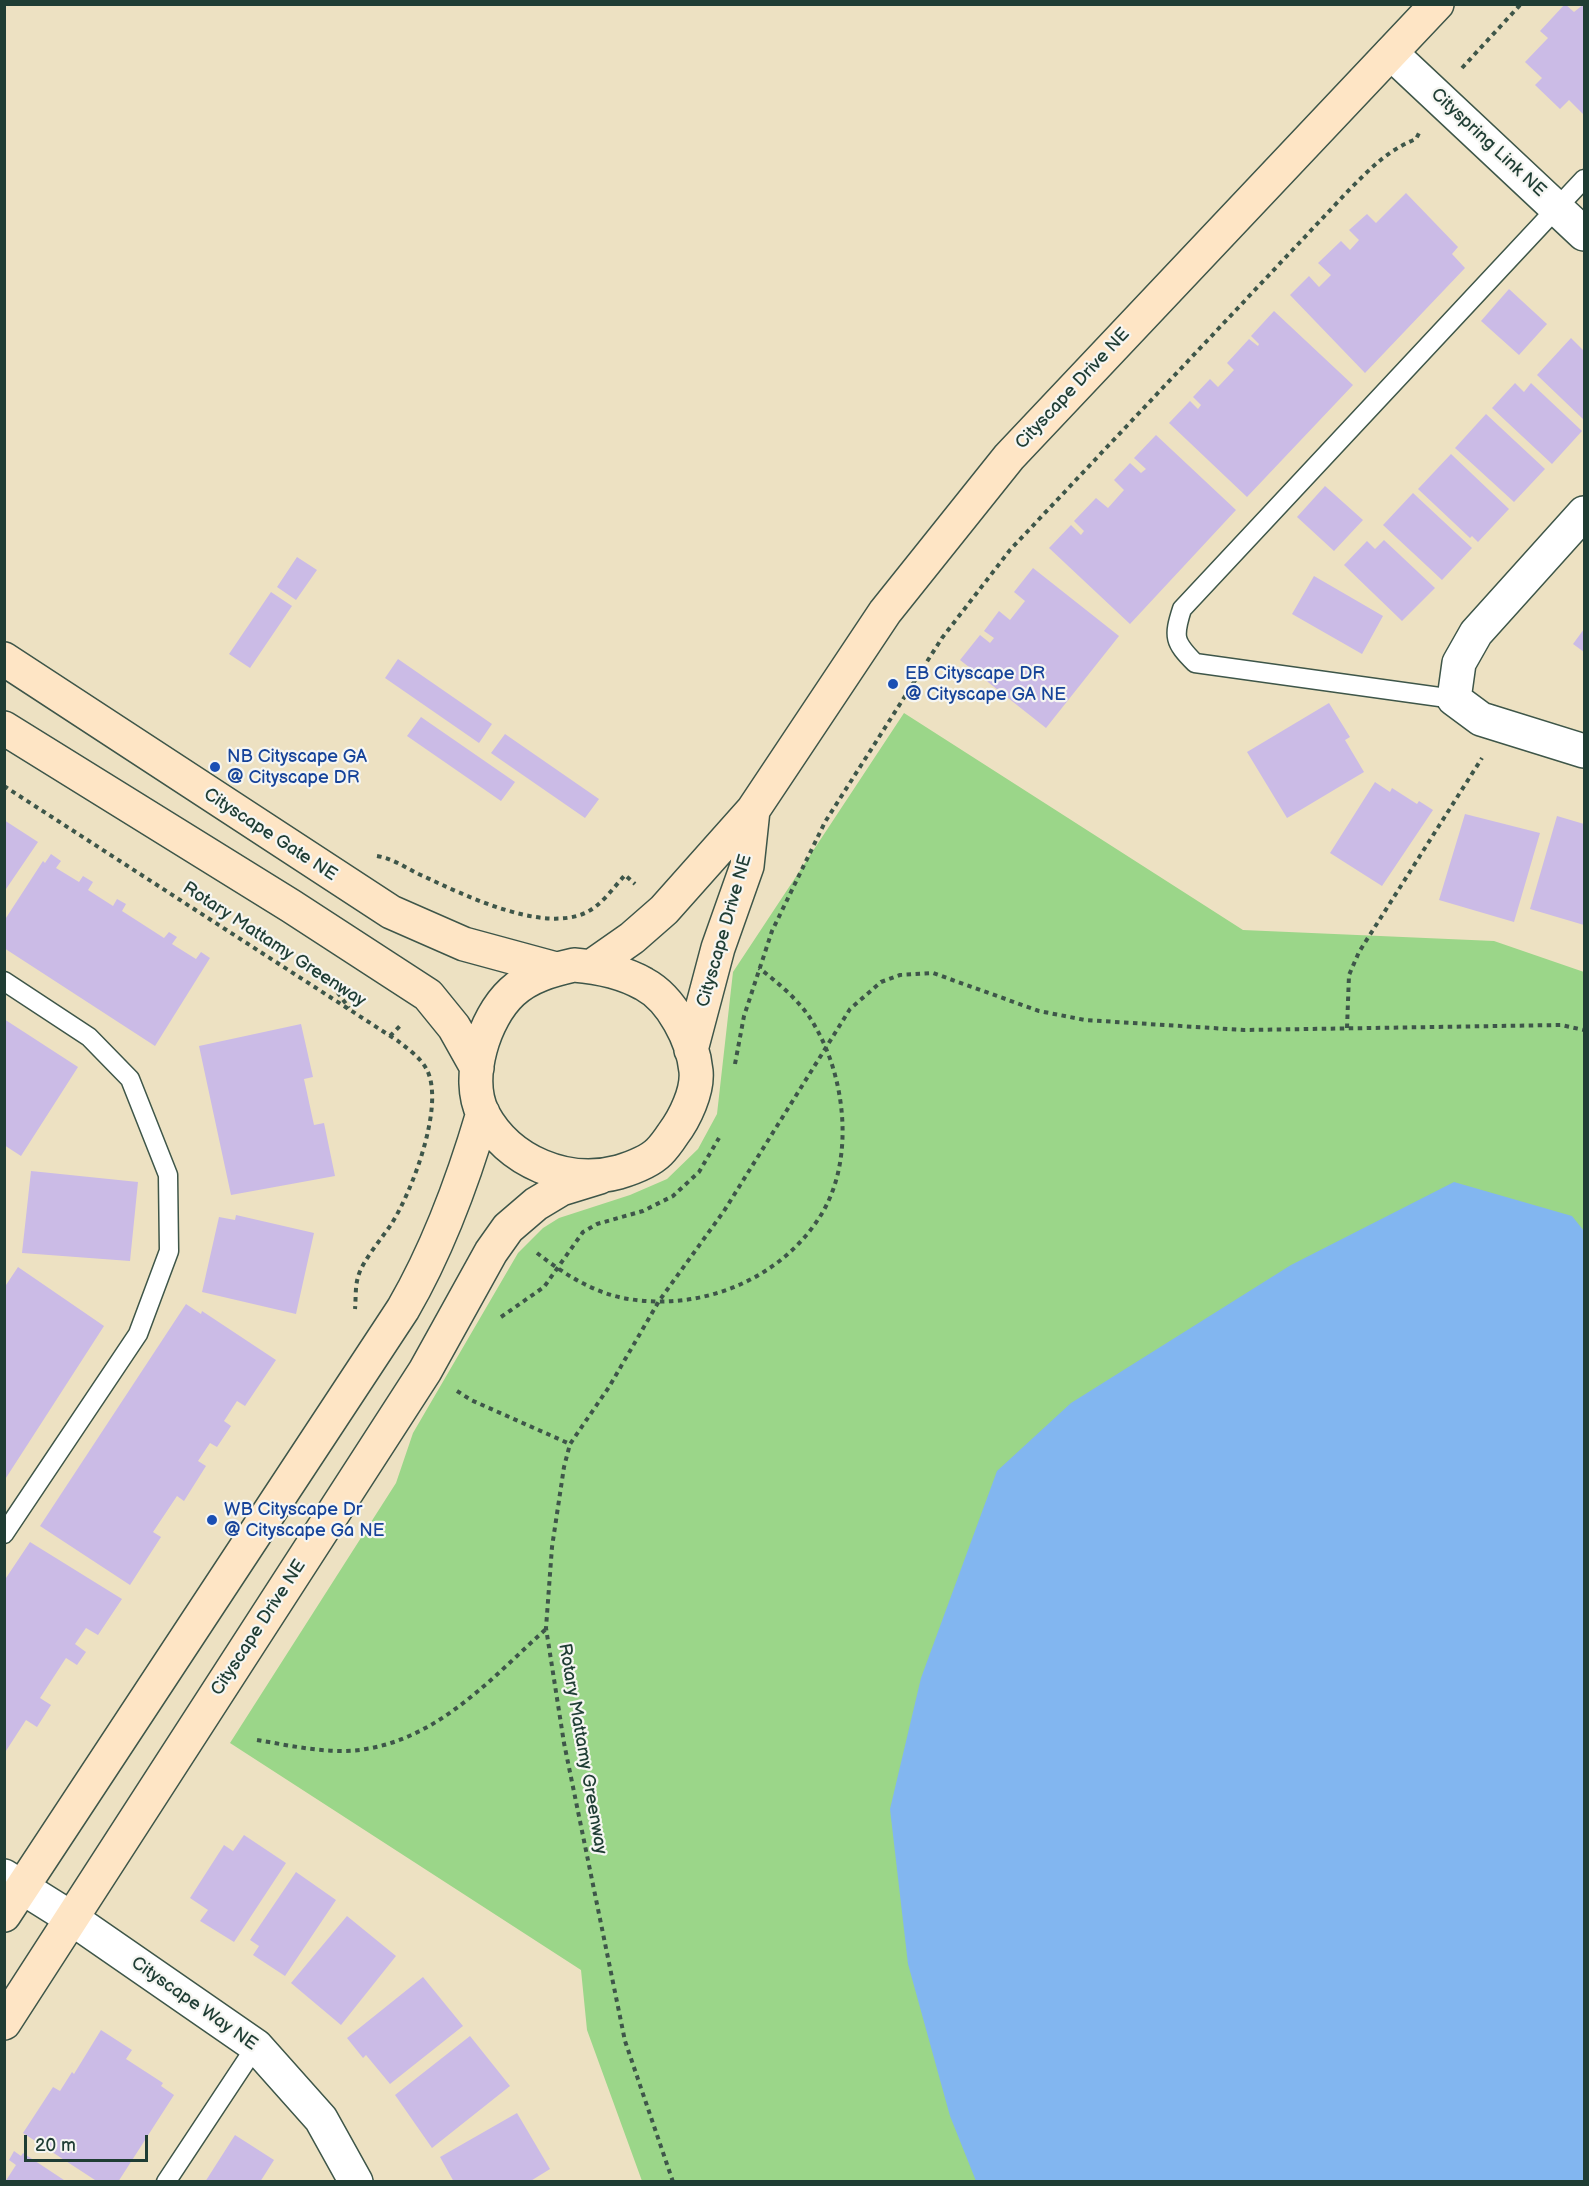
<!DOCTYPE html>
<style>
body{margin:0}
#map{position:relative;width:1589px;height:2186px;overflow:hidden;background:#ede1c2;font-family:"Balsamiq Sans",sans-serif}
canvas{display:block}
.frame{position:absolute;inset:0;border:6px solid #1f3d34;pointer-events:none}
.scale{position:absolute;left:24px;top:2135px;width:124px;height:27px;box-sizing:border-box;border:3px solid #1f3d34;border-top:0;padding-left:8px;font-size:18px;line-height:21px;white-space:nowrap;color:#1f3d34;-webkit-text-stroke:4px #f6f6f2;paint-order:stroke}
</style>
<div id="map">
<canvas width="1589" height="2186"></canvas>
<div class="frame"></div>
<div class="scale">20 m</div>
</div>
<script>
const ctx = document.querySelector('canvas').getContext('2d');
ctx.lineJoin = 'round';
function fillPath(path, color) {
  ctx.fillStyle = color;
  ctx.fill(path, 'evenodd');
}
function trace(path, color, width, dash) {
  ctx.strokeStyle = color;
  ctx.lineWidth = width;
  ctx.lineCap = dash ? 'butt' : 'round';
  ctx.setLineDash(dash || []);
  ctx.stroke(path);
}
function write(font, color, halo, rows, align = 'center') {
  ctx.font = font + ' "Balsamiq Sans",sans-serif';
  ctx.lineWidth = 4.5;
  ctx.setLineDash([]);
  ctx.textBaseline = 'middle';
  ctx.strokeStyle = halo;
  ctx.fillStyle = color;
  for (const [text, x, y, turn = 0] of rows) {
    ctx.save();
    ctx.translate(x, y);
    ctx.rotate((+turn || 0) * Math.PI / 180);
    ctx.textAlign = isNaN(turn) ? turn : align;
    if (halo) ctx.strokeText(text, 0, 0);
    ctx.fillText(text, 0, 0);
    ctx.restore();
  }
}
fillPath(new Path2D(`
 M904 713 1243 930 1494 941 1584 972V2181H642L587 2030 581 1970 230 1743 396 1483 413 1433 518 1253 543 1228 559 1218 630 1195 667 1179 698 1149 717 1114 733 972Z`), '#9bd689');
fillPath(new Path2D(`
 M1454 1182 1572 1216 1584 1231V2181H976L950 2116 908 1964 890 1809 921 1678 997 1471 1071 1403 1291 1265Z`), '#82b6f0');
fillPath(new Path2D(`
 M1565 4 1574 12 1584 4V115L1569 100 1560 109 1535 85 1542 78 1525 62 1548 38 1540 31Z
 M1406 193 1458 247 1452 254 1465 268 1365 373 1290 295 1309 276 1319 287 1331 275 1318 263 1341 241 1350 250 1359 240 1349 230 1367 214 1376 223Z
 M1509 289 1547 324 1519 355 1481 321Z
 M1274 311 1353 385 1247 497 1169 423 1190 401 1198 409 1201 405 1193 397 1210 379 1218 387 1234 370 1227 363 1249 339 1258 346 1259 344 1251 336Z
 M1571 338 1584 351V420L1537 375Z
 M1515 383 1524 392 1531 383 1582 431 1552 464 1492 408Z
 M1486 414 1545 469 1514 502 1455 448Z
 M1156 435 1236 510 1130 624 1049 548 1071 525 1081 535 1084 531 1074 521 1096 498 1108 508 1124 490 1114 480 1130 463 1141 473 1146 469 1134 458Z
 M1451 454 1509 509 1478 542 1472 536 1470 538 1418 489Z
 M1325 486 1363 520 1334 551 1297 517Z
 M1413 493 1472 548 1442 580 1383 525Z
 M1384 540 1435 588 1402 621 1344 565 1367 541 1375 549Z
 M297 557 317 570 296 600 277 587Z
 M1033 568 1119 636 1046 728 960 660 980 635 990 643 994 638 984 631 999 611 1010 620 1025 601 1014 592Z
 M1314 576 1383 616 1362 654 1292 614Z
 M271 592 292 606 250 668 229 654Z
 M1584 629V652L1573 644Z
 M398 659 492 724 479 743 385 678Z
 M1329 703 1350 737 1345 740 1364 772 1287 818 1247 752Z
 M421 717 515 782 501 801 407 736Z
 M505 734 599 799 585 818 491 753Z
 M1375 782 1390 792 1392 788 1417 804 1419 801 1433 810 1382 886 1330 853Z
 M1465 814 1540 833 1514 922 1439 900Z
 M1557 816 1584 824V925L1530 909Z
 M4 820 38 842 4 892Z
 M51 854 61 861 56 868 79 882 83 876 93 882 88 890 113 906 117 899 126 904 122 911 164 938 169 932 177 937 172 944 196 959 201 952 210 958 155 1046 4 948V921L43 861 45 863Z
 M4 1019 78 1067 21 1156 4 1145Z
 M301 1024 313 1077 304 1079 314 1125 324 1123 335 1176 231 1195 199 1046Z
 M31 1171 138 1182 130 1261 22 1253Z
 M236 1215 314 1233 296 1314 202 1292 219 1217 235 1220Z
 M18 1267 104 1326 4 1481V1288Z
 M186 1304 201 1314 202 1311 276 1360 245 1406 237 1401 224 1421 231 1426 217 1447 210 1443 198 1461 206 1466 184 1501 177 1496 153 1532 161 1537 130 1585 40 1526Z
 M30 1542 122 1599 98 1635 86 1628 75 1644 86 1652 77 1665 66 1658 40 1698 51 1705 37 1727 26 1720 4 1754V1581Z
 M244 1835 286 1863 234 1942 200 1921 208 1910 190 1898 224 1845 233 1851Z
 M296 1872 336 1900 285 1976 253 1955 259 1946 250 1940Z
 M347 1916 396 1956 341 2025 291 1983Z
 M423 1977 463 2026 390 2084 366 2055 363 2058 347 2038Z
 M101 2030 132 2050 126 2059 163 2083 161 2086 174 2095 118 2182H98L23 2133 53 2087 60 2091 72 2072 74 2074Z
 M470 2036 510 2086 432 2148 395 2095Z
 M517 2113 550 2169 529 2182H454L440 2157Z
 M235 2135 274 2160 260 2182H205Z
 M14 2151 21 2156 23 2153 67 2182H5L16 2165 9 2160Z`), '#cbbbe6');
const lane = new Path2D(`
 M1454 699 1195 663C1174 642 1173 637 1182 609L1584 179
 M4 981 89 1037 130 1079 168 1175 169 1251 138 1334 4 1534
 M166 2182 256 2046`);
const street = new Path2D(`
 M1391 53 1584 234
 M1584 513 1476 633 1459 663 1454 699 1481 719 1584 751
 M4 1876 71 1918 256 2046 321 2119 356 2182`);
const secondary = new Path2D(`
 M4 659 391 912 464 944 556 969
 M4 728 291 906 428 995 454 1027 477 1068
 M574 965C598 967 623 972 644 984 672 999 693 1040 696 1071 698 1091 685 1118 673 1134 669 1140 664 1147 659 1152 649 1162 632 1168 619 1172 567 1186 509 1162 483 1114 465 1078 484 1018 512 992 529 976 552 970 574 965Z
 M592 966 632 938 664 910 753 810 885 612 1009 457 1437 4
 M691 1050 718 948 747 866 753 810
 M4 1915 403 1309C439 1247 463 1181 483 1113
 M4 2023 425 1371 491 1252 508 1228 536 1204 561 1189 600 1177`);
trace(lane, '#3e5649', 21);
trace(street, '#3e5649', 36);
trace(secondary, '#3e5649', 36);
trace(new Path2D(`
 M1462 68 1521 4
 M4 786 398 1041C408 1049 421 1058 427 1070 445 1106 412 1191 392 1223 383 1237 362 1261 358 1277 355 1287 356 1299 355 1309
 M377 856C395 859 407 869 423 876 464 895 541 933 585 913 601 906 614 887 625 875L635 884
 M327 978 349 1008
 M1347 1028 1349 975 1359 952 1482 758
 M390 1036 402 1024
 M735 1064 744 1016 772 931 825 822 942 638 1010 550 1350 189C1371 168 1388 150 1416 139L1420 131
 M537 1253C564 1274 595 1294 629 1299 701 1311 779 1280 819 1218 857 1161 846 1070 808 1015 795 997 777 982 759 968
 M501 1317 544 1287 583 1232 597 1224 643 1211 673 1196 699 1172 719 1138
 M457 1391 471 1400 570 1444
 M257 1740C293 1746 331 1755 366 1749 440 1737 493 1677 546 1629
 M673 2182 625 2041 564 1743 546 1628 552 1547 564 1467 570 1444 609 1387 659 1301 724 1211 850 1009 881 982 900 975 933 973 1039 1011 1085 1020 1244 1030 1561 1025 1584 1030`), '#3e5649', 4, [4.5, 4.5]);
trace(lane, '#fff', 18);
trace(street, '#fff', 33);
trace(secondary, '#fee5c5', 33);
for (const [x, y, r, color] of [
 [893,684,6,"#1a4fb4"],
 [215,767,6,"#1a4fb4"],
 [212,1520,6,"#1a4fb4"]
]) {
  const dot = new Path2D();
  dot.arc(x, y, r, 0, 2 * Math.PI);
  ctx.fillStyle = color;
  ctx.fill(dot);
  trace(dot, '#f6f6f2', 2);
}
write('18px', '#1f3d34', '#f6f6f2', [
 ["Cityspring Link NE",1488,143,43],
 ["Cityscape Drive NE",1073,389,-47],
 ["Cityscape Gate NE",270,835,33],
 ["Cityscape Drive NE",725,931,-74],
 ["Rotary Mattamy Greenway",274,945,33],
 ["Cityscape Drive NE",259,1628,-57],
 ["Rotary Mattamy Greenway",582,1749,80],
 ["Cityscape Way NE",194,2004,35]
]);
write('18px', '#164399', '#f6f6f2', [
 ["EB Cityscape DR",905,674],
 ["@ Cityscape GA NE",905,695],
 ["NB Cityscape GA",227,757],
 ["@ Cityscape DR",227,778],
 ["WB Cityscape Dr",224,1510],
 ["@ Cityscape Ga NE",224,1531]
], 'left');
</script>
